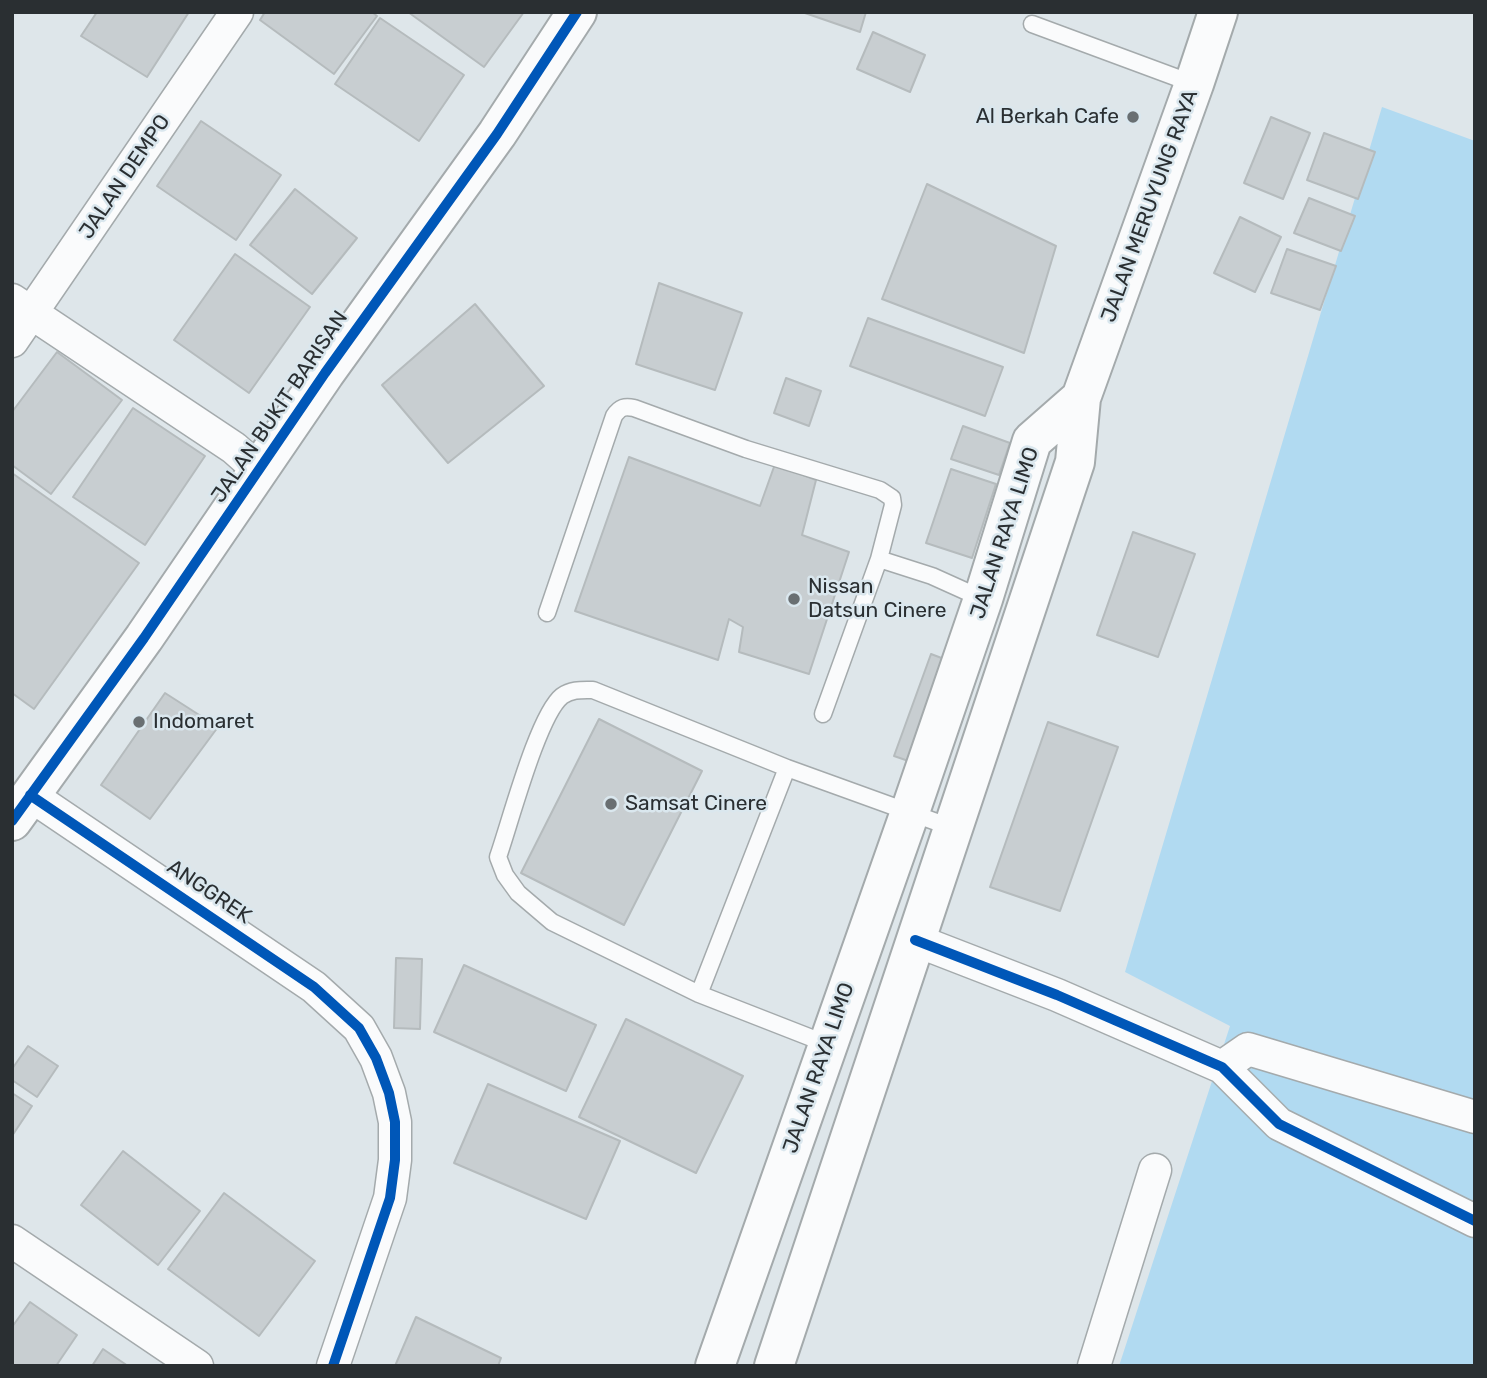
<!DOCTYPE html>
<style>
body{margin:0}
#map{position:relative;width:1487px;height:1378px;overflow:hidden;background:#dee6ea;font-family:Rubik,sans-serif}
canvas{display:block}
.frame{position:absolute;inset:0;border:14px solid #2a2f32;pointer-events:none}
</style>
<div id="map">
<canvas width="1487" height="1378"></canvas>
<div class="frame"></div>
</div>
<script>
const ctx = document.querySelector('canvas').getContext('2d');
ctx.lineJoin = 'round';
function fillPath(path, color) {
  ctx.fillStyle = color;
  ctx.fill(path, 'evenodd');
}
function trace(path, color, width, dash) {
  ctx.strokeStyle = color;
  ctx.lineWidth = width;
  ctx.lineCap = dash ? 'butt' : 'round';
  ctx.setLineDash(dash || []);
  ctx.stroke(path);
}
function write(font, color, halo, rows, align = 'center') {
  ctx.font = font + ' Rubik,sans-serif';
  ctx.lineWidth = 5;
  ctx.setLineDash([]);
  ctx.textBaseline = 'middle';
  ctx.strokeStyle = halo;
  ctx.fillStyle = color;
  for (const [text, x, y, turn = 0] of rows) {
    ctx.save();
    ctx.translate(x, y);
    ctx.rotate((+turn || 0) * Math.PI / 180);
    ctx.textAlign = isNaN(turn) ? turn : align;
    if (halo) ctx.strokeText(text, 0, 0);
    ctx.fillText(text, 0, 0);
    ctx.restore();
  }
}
fillPath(new Path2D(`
 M1382 107 1475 141V1366H1119L1230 1026 1125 972Z`), '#b1daf1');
const building = new Path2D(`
 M97 12H189L147 77 81 36Z
 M265 12H372L377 16 334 74 260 20Z
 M408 12H524L484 67Z
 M802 12H866L860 32Z
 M380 18 464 75 419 141 335 84Z
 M873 32 925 55 910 92 857 69Z
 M1271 117 1310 133 1283 199 1244 183Z
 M201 121 281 175 236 240 157 186Z
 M1324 133 1375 152 1358 199 1307 180Z
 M927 184 1056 246 1024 353 882 299Z
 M295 189 357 238 312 294 250 245Z
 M1309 198 1355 216 1341 251 1294 233Z
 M1240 217 1281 237 1255 292 1214 273Z
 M1287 249 1336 266 1320 310 1271 293Z
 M235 254 310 307 249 393 174 340Z
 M659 283 742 313 715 390 636 364Z
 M475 304 544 386 448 463 382 385Z
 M868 318 1003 367 985 416 850 366Z
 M57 352 122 400 51 494 12 465V412Z
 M786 378 821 391 809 426 774 413Z
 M133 408 205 456 145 545 73 497Z
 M963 426 1010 443 999 475 951 459Z
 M629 457 760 506 775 464 816 480 802 535 849 552 809 674 739 652 743 627 729 619 718 660 575 611Z
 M951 469 996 484 972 558 926 543Z
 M12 473 139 563 34 709 12 693Z
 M1133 532 1195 554 1158 657 1097 635Z
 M931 654 960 665 923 766 894 756Z
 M165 693 218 727 150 819 101 785Z
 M599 719 702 771 624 925 521 873Z
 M1048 722 1118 747 1060 911 990 887Z
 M396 958 422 959 420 1029 394 1028Z
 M464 965 596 1025 566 1091 434 1032Z
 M626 1019 743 1076 696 1173 579 1117Z
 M28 1046 58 1066 37 1097 12 1080V1069Z
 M488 1084 620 1141 586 1219 454 1163Z
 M12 1093 32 1106 12 1136Z
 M123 1151 200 1211 158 1265 81 1205Z
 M224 1193 315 1261 259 1336 168 1269Z
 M30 1302 77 1335 56 1366H12V1327Z
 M416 1317 501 1358 498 1366H395Z
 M103 1349 128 1366H92Z`);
fillPath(building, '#c8ced1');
trace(building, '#b5bbbd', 2);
const service = new Path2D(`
 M1032 24 1194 84
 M879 559 932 576 983 599
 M547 613 614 416C620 407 625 406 634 408L746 449 880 490 892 498 893 505 879 559 823 714
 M699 994 787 768
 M827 1044 699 994 552 922 518 893 505 875 498 857C510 823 538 715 562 696 572 689 582 690 593 690L787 768 953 828`);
const minor = new Path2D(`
 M12 300 234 448 260 471
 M12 341 237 12
 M30 795 314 987 359 1028 376 1058 389 1093 395 1122V1160L390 1198 333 1366
 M915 940 1057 995 1222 1067 1279 1124 1475 1221
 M1222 1067 1248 1049 1475 1117
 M12 1241 197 1366
 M1094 1366 1155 1170`);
const tertiary = new Path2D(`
 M12 821 144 638 325 373 497 134 577 12`);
const secondary = new Path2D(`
 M715 1366 910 812 983 599 1032 441 1081 398
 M774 1366 1075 462 1081 398 1194 84 1218 12`);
trace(service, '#a4aaac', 19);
trace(minor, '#a4aaac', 35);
trace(tertiary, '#a4aaac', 42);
trace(secondary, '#a4aaac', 42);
trace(service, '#fafbfc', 16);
trace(minor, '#fafbfc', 32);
trace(tertiary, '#fafbfc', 38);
trace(secondary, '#fafbfc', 38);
trace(new Path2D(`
 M30 795 314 987 359 1028 376 1058 389 1093 395 1122V1160L390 1198 333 1366
 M12 821 144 638 325 373 497 134 577 12
 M915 940 1057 995 1222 1067 1279 1124 1475 1221`), '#0057b8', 10);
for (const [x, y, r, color] of [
 [1133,117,7,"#696f72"],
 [794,599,7,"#696f72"],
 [139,722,7,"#696f72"],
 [611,804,7,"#696f72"]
]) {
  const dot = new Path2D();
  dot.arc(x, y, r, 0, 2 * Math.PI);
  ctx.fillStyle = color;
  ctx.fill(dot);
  trace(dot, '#dae7ee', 2.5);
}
write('21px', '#2a2f32', '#dae7ee', [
 ["Al Berkah Cafe",1119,117,"right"],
 ["Nissan",808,587],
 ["Datsun Cinere",808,611],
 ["Indomaret",153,722],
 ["Samsat Cinere",625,804]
], 'left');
write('21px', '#2a2f32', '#dae7ee', [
 ["JALAN DEMPO",125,177,-56],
 ["JALAN MERUYUNG RAYA",1150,206,-70],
 ["JALAN BUKIT BARISAN",280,407,-56],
 ["JALAN RAYA LIMO",1005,533,-72],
 ["ANGGREK",209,892,34],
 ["JALAN RAYA LIMO",819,1068,-71]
]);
</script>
